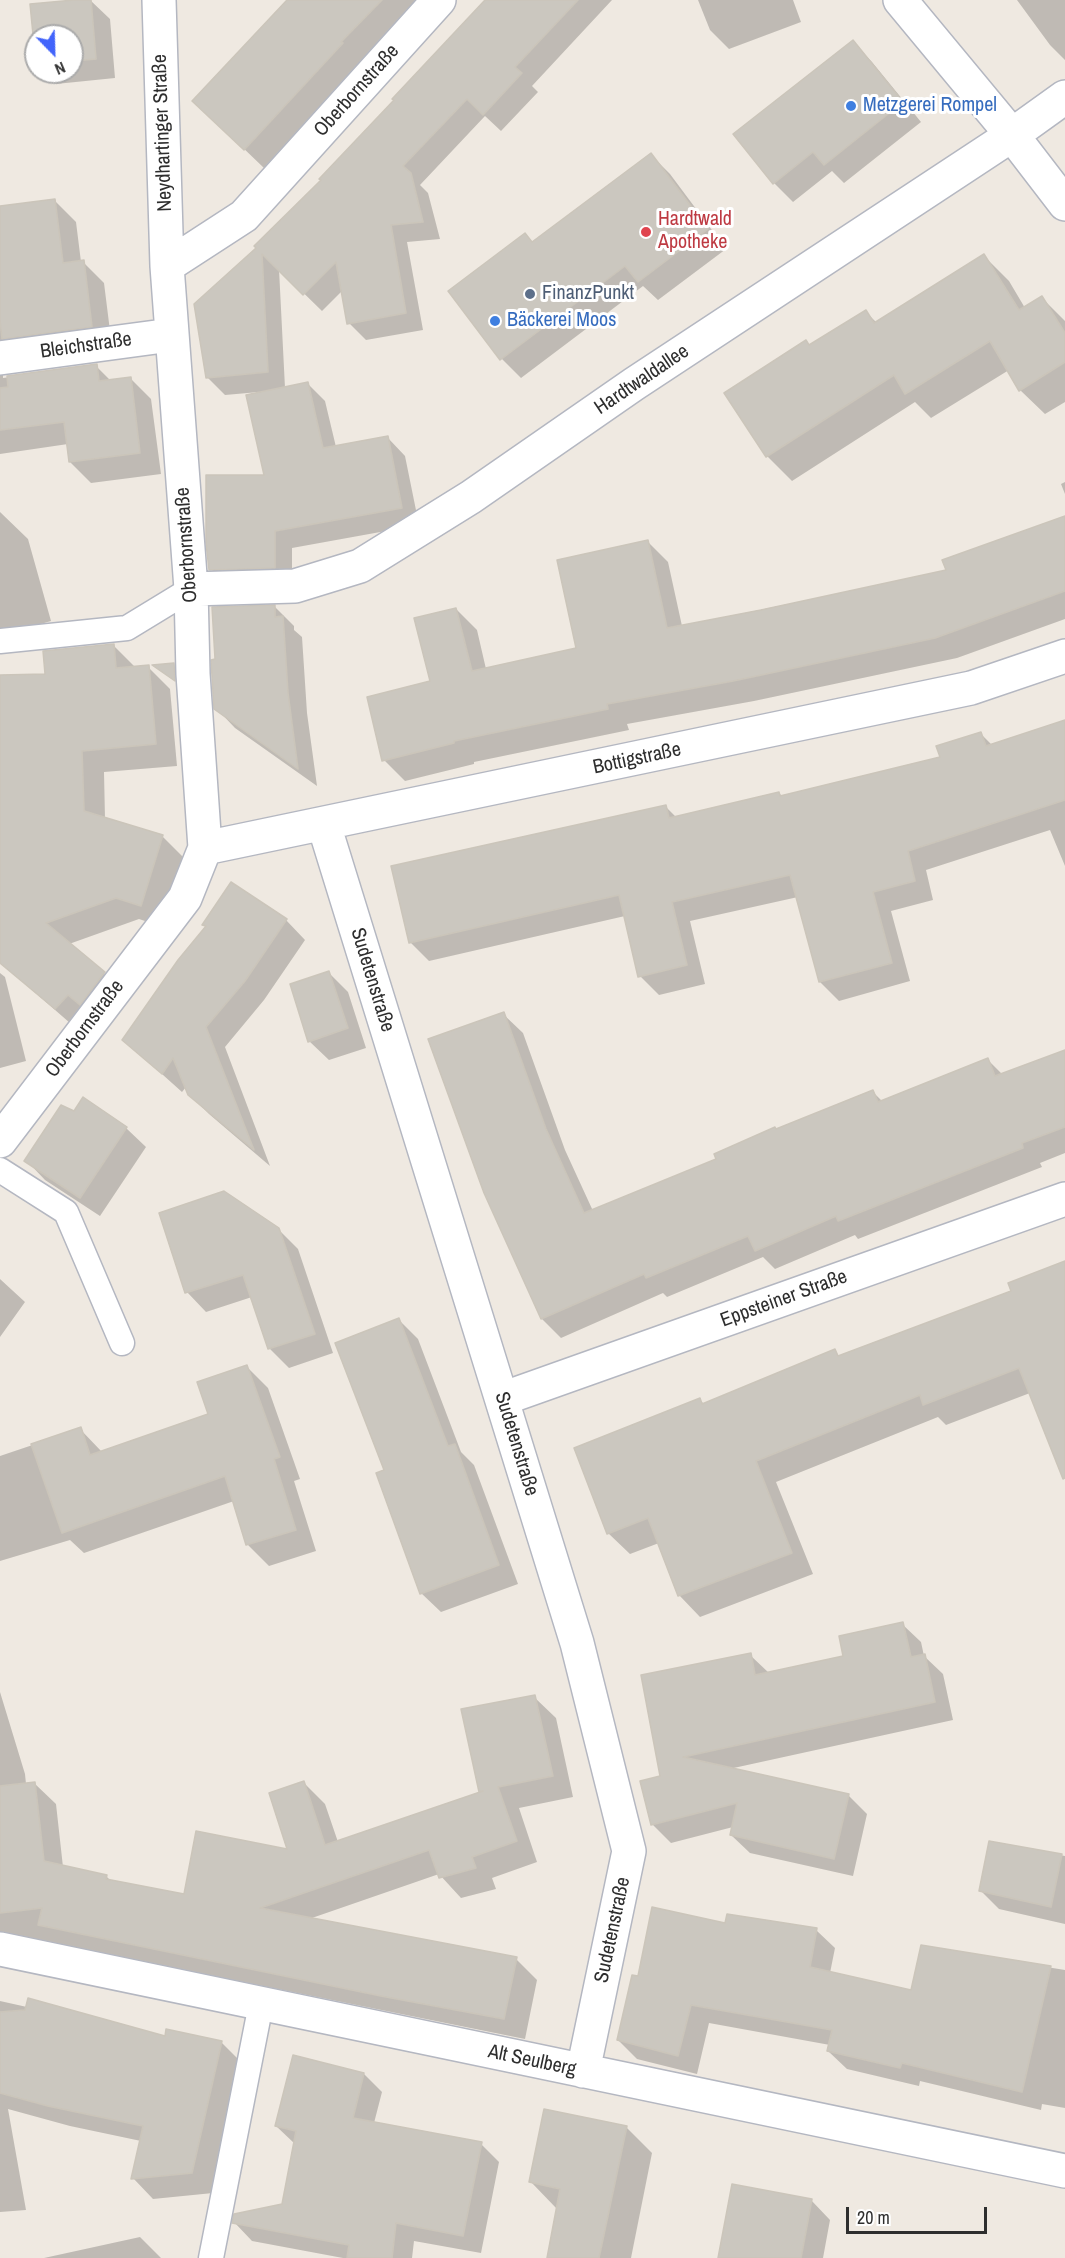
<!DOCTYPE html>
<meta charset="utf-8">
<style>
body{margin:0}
#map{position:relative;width:1065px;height:2258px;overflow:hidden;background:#efe9e1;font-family:"Archivo Narrow",sans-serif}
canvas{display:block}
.north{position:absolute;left:24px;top:24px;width:60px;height:60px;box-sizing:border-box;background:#fff;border:2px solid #ababab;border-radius:50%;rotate:157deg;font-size:16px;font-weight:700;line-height:24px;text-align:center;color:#2e2e2e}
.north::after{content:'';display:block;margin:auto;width:21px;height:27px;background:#4264fb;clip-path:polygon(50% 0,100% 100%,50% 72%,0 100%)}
.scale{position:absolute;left:846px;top:2207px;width:141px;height:27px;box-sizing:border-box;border:3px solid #2e2e2e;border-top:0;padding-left:8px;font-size:18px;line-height:21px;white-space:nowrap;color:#2e2e2e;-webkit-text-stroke:4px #fff;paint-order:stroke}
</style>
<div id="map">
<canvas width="1065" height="2258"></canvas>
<div class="north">N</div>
<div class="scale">20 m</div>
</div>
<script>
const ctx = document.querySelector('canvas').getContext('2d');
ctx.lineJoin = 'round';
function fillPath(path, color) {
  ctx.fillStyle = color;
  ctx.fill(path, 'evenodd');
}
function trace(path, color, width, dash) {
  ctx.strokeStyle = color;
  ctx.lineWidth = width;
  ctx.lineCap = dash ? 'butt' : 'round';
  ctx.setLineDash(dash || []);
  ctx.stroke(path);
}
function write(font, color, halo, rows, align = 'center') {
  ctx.font = font + ' "Archivo Narrow",sans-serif';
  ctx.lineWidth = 6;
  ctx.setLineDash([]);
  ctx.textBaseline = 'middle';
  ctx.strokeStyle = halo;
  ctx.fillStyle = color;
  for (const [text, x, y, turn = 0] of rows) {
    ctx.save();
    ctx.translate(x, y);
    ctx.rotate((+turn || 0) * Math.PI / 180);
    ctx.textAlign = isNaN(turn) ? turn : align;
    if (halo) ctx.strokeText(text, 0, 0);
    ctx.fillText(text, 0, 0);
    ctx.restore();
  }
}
fillPath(new Path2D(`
 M90 0 110 19 115 78 56 84 44 72H72V36H36V54L31 5Z
 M293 0H418L264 168 214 120Z
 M486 0H612L532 86 538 92 501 131 485 116 420 185 428 193 440 239 407 242 423 330 366 340 349 323 343 290 322 311 279 269 285 388 308 384 325 401 336 447 388 438 405 456 419 525 292 548V585L228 587 211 569 265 476 259 394V392L225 395 207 377 259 248Z
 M698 0H793L801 22 729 49 710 30Z
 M1017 0H1065V60L1050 45Z
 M853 42 872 62 921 122 844 183 832 171 793 202 774 183Z
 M651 155 670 174 726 249 658 300 643 286 521 378 502 359 533 243Z
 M55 201 76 222 81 262H83L104 283 112 347 3 372V378L96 366 111 381 130 378 151 399 161 474 91 483 70 462 68 444 0 454V207Z
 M984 256 1009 281 1025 308 1042 298 1065 321V402L1045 414 1020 390 1009 370 931 418 915 402 792 481 767 456 726 393 806 342 810 346 866 312 877 323Z
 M1065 482V494L1061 484Z
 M0 512 28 539 51 621 0 636Z
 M1065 517V619L957 658 754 701 627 724 629 730 474 762V764L405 781 384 760 432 682 456 609 477 630 486 669 578 649 647 541 668 562 682 626 948 571Z
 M275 607 294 626V630L302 637 307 713 317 786 235 728 216 708Z
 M113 645 136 668 148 667 170 689 177 766 104 772 105 819 163 837 184 858 163 927 139 919 69 944 104 974 126 995 78 1030 0 962V677L47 676Z
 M1065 720V866L1050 830 926 870 933 900 891 911 910 981 839 1001 820 982 798 897 690 921 705 984 659 995 640 976 625 916 429 961 410 942 666 807 677 818 779 793 783 797 942 758 981 734 992 745Z
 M232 884 286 920 305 940 264 1000 225 1047 270 1166 209 1114 189 1094 186 1087 182 1092 124 1040 206 928 204 925Z
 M0 973 5 977 26 1061 0 1068Z
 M329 973 348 992 366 1048 329 1060 309 1041Z
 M503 1014 523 1033 565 1150 593 1211 718 1160 873 1092 882 1101 987 1059 1002 1074 1065 1051V1153L1040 1163 1042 1167 858 1239 855 1235 775 1269 763 1257 667 1297 663 1293 561 1338 542 1319Z
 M83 1100 126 1128 146 1147 100 1216 45 1180 26 1160 74 1113Z
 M278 1229 298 1249 333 1353 289 1368 270 1349 252 1297 206 1312 187 1292Z
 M1065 1262V1468L1030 1393 946 1425 938 1417 776 1482 813 1574 700 1617 679 1595 659 1543 630 1554 608 1533 700 1400 704 1404 835 1351 840 1357 1013 1291Z
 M0 1279 25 1302 0 1337Z
 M399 1320 418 1339 461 1452 474 1465 518 1584 441 1612 421 1593 385 1471Z
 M247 1367 268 1388 300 1479 294 1481 316 1551 269 1566 248 1545 234 1501 84 1553 70 1540 0 1561V1456L80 1429 102 1452 210 1415Z
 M902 1624 921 1642 924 1656 943 1674 953 1720 729 1769 848 1795 867 1814 853 1876 750 1853 731 1835 733 1827 671 1843 652 1824 662 1777 750 1655 769 1673 845 1657Z
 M0 1692 25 1774 26 1784 34 1783 56 1804 63 1867 106 1876 111 1881 185 1896 289 1850 304 1783 325 1804 338 1842 482 1793 480 1791 534 1697 556 1718 573 1797 519 1808 537 1862 492 1878 496 1889 461 1898 439 1874 309 1919 516 1959 537 1980 525 2039 0 1933Z
 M990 1843 1065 1856V1924L999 1909 981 1891Z
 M726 1924 816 1930 835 1948 830 1973 912 1992 922 1947 1065 1970V2108L1042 2104 1041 2110 920 2081 919 2086 847 2069 828 2051 830 2045 709 2023 697 2074 637 2059 618 2040 639 1978Z
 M0 2001 166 2038 221 2042 242 2063 213 2193 153 2199 133 2178 141 2141 70 2126 8 2109 26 2210 0 2212Z
 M364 2074 382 2092 374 2123 481 2144 499 2162 481 2253 414 2241 412 2258H343L252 2241 234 2222 283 2205 295 2144 276 2126Z
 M626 2127 652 2153 631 2258H548L557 2209 531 2182Z
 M811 2200 830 2220 823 2258H722Z
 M140 2237 161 2258H44Z`), '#0003');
const building = new Path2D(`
 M74 0H91L96 59 72 61V36H36V65L30 4Z
 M287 0H382L341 42 343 43 244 150 192 101Z
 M485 0H578L515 67 522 73 483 115 467 99 403 166 411 173 423 222 391 225 406 313 347 324 336 262 303 295 262 254 268 372 206 378 194 304 256 248 254 246 321 180 319 179 394 100 392 99Z
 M853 40 903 102 824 165 813 152 773 184 733 134Z
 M651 153 708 229 638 282 625 266 500 360 448 291 525 233 532 242Z
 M55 199 63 263 84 260 92 327 2 339 0 320V206Z
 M984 254 1019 310 1042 296 1065 333V362L1019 391 990 341 905 394 894 375 766 457 724 393 806 340 809 345 866 310 874 323Z
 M97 364 99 381 131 377 140 453 69 462 64 422 0 430V388L8 387 7 376Z
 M308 382 323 448 388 436 402 508 275 531V568L209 570 206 543V475H264L246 395Z
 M1065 516V591L935 638 733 681 607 704 608 709 454 741V743L382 761 367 697 430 681 414 618 456 608 472 671 576 648 557 560 648 540 667 628 761 610 946 570 942 560Z
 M275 605V617L283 616 288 693 298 769 214 709 211 660 215 659 212 607Z
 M114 644 116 668 149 665 156 744 82 751 84 811 163 835 141 906 116 898 46 923 105 972 80 1005 68 995 55 1009 0 963V675L45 674 43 651Z
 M174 663 175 681 152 665Z
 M1065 720V800L908 851 915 881 873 892 892 963 819 982 790 875 672 902 687 965 638 977 619 895 409 943 391 866 666 805 669 818 779 792 780 796 940 757 936 746 981 732 986 746Z
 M231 882 287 919 245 981 206 1027 254 1150 188 1095 173 1058 162 1074 122 1040 178 960 206 926 202 925Z
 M329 971 348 1028 308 1042 290 984Z
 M504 1012 546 1129 584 1213 716 1159 714 1154 775 1127 776 1129 873 1090 878 1102 988 1058 995 1076 1065 1050V1127L1022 1143 1023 1148 838 1221 836 1216 755 1251 748 1236 646 1278 644 1274 541 1319 484 1193 428 1039Z
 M83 1097 127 1127 80 1198 24 1161 61 1105 74 1111Z
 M224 1191 279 1228 315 1334 268 1349 243 1275 185 1293 159 1213Z
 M1065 1261V1478L1063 1479 1019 1368 923 1405 920 1395 756 1461 792 1553 678 1596 648 1518 607 1534 574 1448 700 1398 702 1404 835 1349 838 1356 1011 1291 1008 1283Z
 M399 1318 448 1446 455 1444 499 1565 420 1594 376 1473 384 1470 335 1343Z
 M247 1365 280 1457 274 1459 296 1530 246 1545 225 1476 62 1533 31 1444 81 1427 90 1455 208 1414 197 1382Z
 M903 1622 911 1657 925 1654 935 1702 683 1757 849 1794 834 1859 730 1835 737 1803 651 1825 640 1781 660 1776 641 1675 751 1653 755 1675 843 1656 839 1636Z
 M535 1695 553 1776 498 1787 517 1841 472 1857 476 1868 439 1878 429 1850 260 1908 517 1957 504 2019 381 1996 38 1925 42 1908 0 1913V1786L35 1782 44 1861 107 1875 106 1879 184 1894 196 1831 287 1849 269 1793 304 1781 325 1845 483 1791 479 1792 461 1709Z
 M989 1841 1062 1854 1051 1907 979 1891Z
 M652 1907 725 1923 727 1914 817 1928 810 1967 911 1990 921 1945 1051 1966 1022 2092 902 2063 900 2068 827 2051 832 2030 691 2005 678 2056 617 2040 632 1975 638 1976Z
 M28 1998 165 2036 166 2029 222 2041 192 2173 131 2179 143 2126 48 2106 0 2093V2012L25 2010Z
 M293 2055 364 2073 353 2118 482 2142 463 2236 396 2223 392 2258H347L349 2245 232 2223 234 2214 282 2204 296 2131 275 2126Z
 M544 2109 627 2126 599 2258H547L560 2189 529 2182Z
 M732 2184 812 2199 801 2258H718Z`);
fillPath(building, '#cbc7bf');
trace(building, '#cbc5ba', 1.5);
const lane = new Path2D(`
 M0 641 127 628 191 589
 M0 1170 66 1212 122 1343
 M211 2258 261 2004`);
const street = new Path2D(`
 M900 0 1012 135 1065 204
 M167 266 244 216 439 0
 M0 358 171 335
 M191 589 295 586 360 566 471 497 634 384 1012 135 1065 97
 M324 825 577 1643 629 1851 583 2071
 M205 848 971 688 1065 656
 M0 1141 185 898 205 848 193 674 191 589 167 266 159 0
 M502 1399 1065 1199
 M0 1949 1065 2171`);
trace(lane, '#b4b7c1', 27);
trace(street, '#b4b7c1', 36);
trace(lane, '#fff', 24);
trace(street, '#fff', 33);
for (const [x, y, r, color] of [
 [851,106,6,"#3f7fe0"],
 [646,232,6,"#e0444e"],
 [530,294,6,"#5c6f8a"],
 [495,321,6,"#3f7fe0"]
]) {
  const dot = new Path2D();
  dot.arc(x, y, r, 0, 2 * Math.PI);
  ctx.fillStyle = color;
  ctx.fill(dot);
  trace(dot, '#fff', 2);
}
write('20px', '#2e2e2e', '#fff', [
 ["Oberbornstraße",357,91,-48],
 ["Neydhartinger Straße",163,133,-92],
 ["Bleichstraße",86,346,-8],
 ["Hardtwaldallee",642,380,-34],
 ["Oberbornstraße",187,545,-94],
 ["Bottigstraße",637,759,-12],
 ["Sudetenstraße",372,980,73],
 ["Oberbornstraße",85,1029,-53],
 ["Eppsteiner Straße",784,1299,-20],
 ["Sudetenstraße",516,1444,73],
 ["Sudetenstraße",613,1930,-78],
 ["Alt Seulberg",532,2061,12]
]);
write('20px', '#366cbe', '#fff', [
 ["Metzgerei Rompel",863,106],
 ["Bäckerei Moos",507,321]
], 'left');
write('20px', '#be3a42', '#fff', [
 ["Hardtwald",658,220],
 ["Apotheke",658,243]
], 'left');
write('20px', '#4e5e75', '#fff', [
 ["FinanzPunkt",542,294]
], 'left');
</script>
